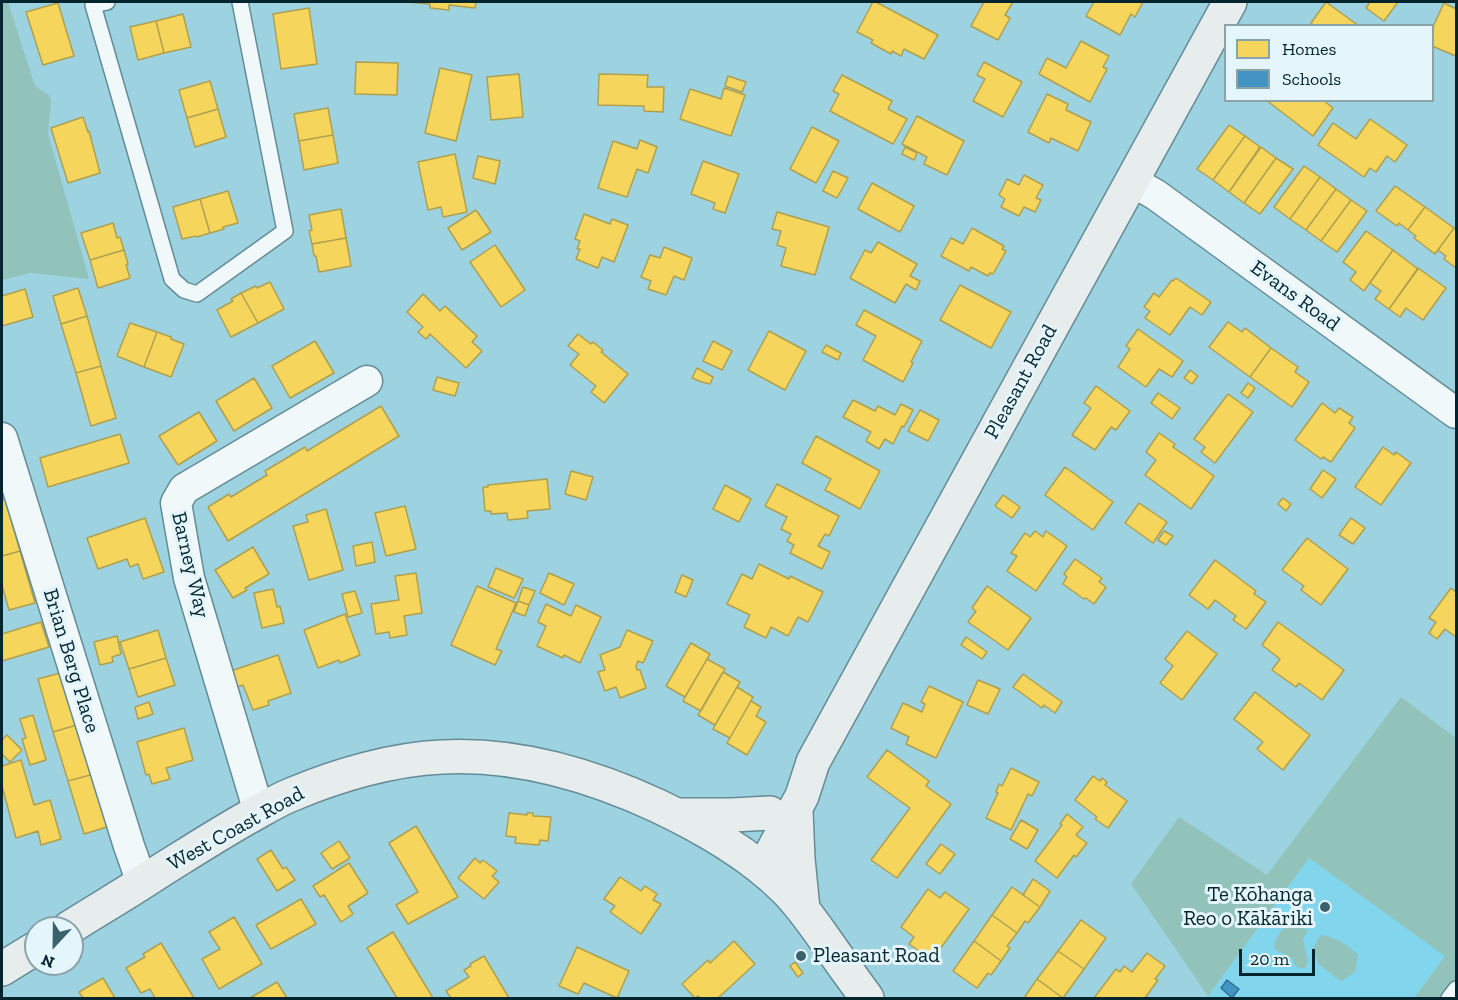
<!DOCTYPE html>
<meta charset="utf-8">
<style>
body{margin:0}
#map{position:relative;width:1458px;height:1000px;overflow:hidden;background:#9dd2e0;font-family:"Zilla Slab",serif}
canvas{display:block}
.frame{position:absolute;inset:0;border:3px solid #05252e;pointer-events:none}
.legend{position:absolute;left:1224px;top:24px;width:210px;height:78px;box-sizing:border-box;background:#e4f5fb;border:2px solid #8ba2a9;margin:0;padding:8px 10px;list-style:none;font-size:18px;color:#05252e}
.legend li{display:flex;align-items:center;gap:12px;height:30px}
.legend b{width:30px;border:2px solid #8ba2a9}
.north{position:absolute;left:24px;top:916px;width:60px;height:60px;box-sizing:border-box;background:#e4f5fb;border:2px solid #8ba2a9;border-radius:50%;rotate:202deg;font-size:16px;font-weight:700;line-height:24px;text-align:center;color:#05252e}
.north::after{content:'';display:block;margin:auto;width:21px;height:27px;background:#3a626c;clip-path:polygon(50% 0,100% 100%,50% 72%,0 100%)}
.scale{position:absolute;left:1239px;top:949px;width:76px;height:27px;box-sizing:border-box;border:3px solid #05252e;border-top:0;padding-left:8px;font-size:18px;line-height:21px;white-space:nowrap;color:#05252e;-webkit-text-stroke:4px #e4f5fb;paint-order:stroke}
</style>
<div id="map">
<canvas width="1458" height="1000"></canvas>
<div class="frame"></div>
<ul class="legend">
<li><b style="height:16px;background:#f6d55c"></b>Homes</li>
<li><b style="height:16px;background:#4393c3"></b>Schools</li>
</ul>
<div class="north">N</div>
<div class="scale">20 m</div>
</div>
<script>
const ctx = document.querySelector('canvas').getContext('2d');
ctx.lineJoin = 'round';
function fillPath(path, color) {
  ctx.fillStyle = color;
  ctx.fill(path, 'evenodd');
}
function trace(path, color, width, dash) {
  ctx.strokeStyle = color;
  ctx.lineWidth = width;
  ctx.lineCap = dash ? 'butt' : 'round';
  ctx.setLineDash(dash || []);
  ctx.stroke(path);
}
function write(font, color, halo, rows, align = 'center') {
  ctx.font = font + ' "Zilla Slab",serif';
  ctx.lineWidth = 6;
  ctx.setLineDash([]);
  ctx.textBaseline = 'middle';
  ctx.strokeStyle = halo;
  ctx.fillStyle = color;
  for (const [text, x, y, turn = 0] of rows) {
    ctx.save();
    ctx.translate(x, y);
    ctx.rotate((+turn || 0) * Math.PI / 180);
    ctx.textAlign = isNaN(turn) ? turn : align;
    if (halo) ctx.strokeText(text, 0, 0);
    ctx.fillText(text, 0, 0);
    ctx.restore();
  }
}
fillPath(new Path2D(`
 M1309 858 1446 956 1414 998H1210L1208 996Z`), '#81d5ed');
fillPath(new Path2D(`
 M2 2H8L35 86 48 94 51 100 48 134 89 279 30 273 2 280Z
 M1401 697 1456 738V998H1414L1445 956 1309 858 1208 996 1131 884 1179 817 1267 875Z
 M1288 925 1297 926 1308 930 1303 939 1308 962 1305 968H1299L1295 965 1292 958 1276 950 1274 947C1275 938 1281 930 1288 925Z
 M1320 935C1336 937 1346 944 1358 955L1355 972 1341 981 1318 964 1313 948Z`), '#91c3ba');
const homes = new Path2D(`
 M406 2H476L475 8 449 5V10L430 8V4Z
 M873 2H876L938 35 924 59 904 49 901 56 892 51 891 54 871 43 873 40 857 32Z
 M984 2H1013L1005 15 1010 18 998 40 971 26Z
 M1094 2H1143L1135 17 1131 14 1120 35 1086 16Z
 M1326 2 1359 26H1315L1311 23Z
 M1370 2H1398L1384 21 1366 8Z
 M58 3 74 56 43 65 26 12Z
 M1444 3 1456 9V56L1432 46V29Z
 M309 8 317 64 281 69 273 14Z
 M183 14 191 47 164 53 156 21Z
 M156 21 164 53 138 60 130 27Z
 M1081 41 1109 56 1103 67 1107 69 1090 102 1039 74 1047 58 1066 68Z
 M356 62 398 63 397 95 355 94Z
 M984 62 1022 82 1003 117 973 101 985 79 977 75Z
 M440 68 472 75 456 141 425 133Z
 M519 74 523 117 491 120 487 77Z
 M599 74 648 75 647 87H664L663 112 644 111V106L598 105Z
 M842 75 892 101 888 109 907 119 893 144 830 111 839 94 833 91Z
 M728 76 746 82 742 92 725 86Z
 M210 81 218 109 187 118 179 90Z
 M724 88 745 95 731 136 680 119 690 89 721 99Z
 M1047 94 1068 104 1066 110 1091 122 1078 151 1051 138 1049 143 1028 132Z
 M1266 100H1323L1333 108 1313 136Z
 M328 108 333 135 299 141 294 114Z
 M218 109 226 137 195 147 187 118Z
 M917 116 964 141 947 175 924 164 927 157 902 144Z
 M83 117 88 132 89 131 100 173 68 183 51 128Z
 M1370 119 1407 145 1395 162 1387 156 1376 172 1370 168 1364 177 1318 145 1333 123 1356 139Z
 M1229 125 1245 136 1213 180 1197 169Z
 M812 127 839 141 816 183 790 169Z
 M333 135 338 163 304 170 299 141Z
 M1245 136 1260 147 1229 192 1213 180Z
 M640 140 657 147 648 173 637 169 627 197 598 188 613 141 637 149Z
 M905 147 917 153 914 160 902 154Z
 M1261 147 1276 158 1244 203 1229 192Z
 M455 154 467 212 443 217 441 207 428 210 418 162Z
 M478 156 500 161 495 184 473 178Z
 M1276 158 1293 169 1260 214 1244 203Z
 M703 161 739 174 725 213 713 209 715 203 691 194Z
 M1304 166 1320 177 1290 219 1274 207Z
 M833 171 848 178 837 198 823 191Z
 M1024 175 1043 185 1036 198 1041 200 1035 212 1024 207 1019 216 1001 207 1005 199 999 195 1007 179 1019 185Z
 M1320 177 1336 189 1306 230 1290 219Z
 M872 183 914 206 900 232 858 209Z
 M1395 186 1425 207 1408 230 1399 223 1397 226 1376 211Z
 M1336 189 1351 200 1321 241 1306 230Z
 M228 191 238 223 223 227 224 229 210 233 200 199Z
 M200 199 210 233 197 237 196 236 182 239 173 207Z
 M1351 200 1367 211 1337 252 1321 241Z
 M1425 207 1454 228 1435 254 1414 238 1416 236 1408 230Z
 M341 209 346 238 312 244 309 231 312 230 309 215Z
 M476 210 491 232 462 250 448 228Z
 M777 212 829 227 815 275 781 266 786 248 777 245 781 231 772 229Z
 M584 214 610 224 612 219 628 225 614 262 602 257 598 268 576 259 580 249H577L580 241 575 239Z
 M113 223 117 238 120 237 124 250 90 260 81 233Z
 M972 228 1004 246 1002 249 1006 251 993 274 990 273 988 276 971 267 969 271 941 256 951 238 963 244Z
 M1454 228 1456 230V268L1444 259 1446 256 1438 250Z
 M1366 231 1393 250 1364 291 1350 280 1356 272 1343 262Z
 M346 238 351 266 319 272 316 256H314L312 244Z
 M878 242 917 264 910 276 920 281 916 290 906 284 895 303 850 278 865 250 871 253Z
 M495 245 525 290 501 307 470 262Z
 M664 247 692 258 684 280 674 276 666 295 648 289 651 281 641 277 650 255 660 258Z
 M124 250 128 264 126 265 130 278 98 288 90 260Z
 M1393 250 1418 269 1389 309 1375 299 1381 291 1370 283Z
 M1418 268 1446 288 1423 320 1406 308 1400 317 1389 309Z
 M1176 278 1211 302 1202 315 1190 307 1170 335 1145 318 1150 311 1144 307 1154 293 1159 297 1172 280 1173 281Z
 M270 282 284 309 258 323 241 293 256 286 257 288Z
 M960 285 1011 312 991 348 940 320Z
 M78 288 87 316 61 324 53 296Z
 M25 289 33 317 2 326V296Z
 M241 293 258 323 231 337 217 310 233 301 231 299Z
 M423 294 440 311 445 306 477 336 472 342 482 351 466 368 430 334 426 339 418 332 423 327 407 312Z
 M864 310 922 341 911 362 913 363 903 382 863 360 876 336 856 325Z
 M87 316 101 366 76 373 61 324Z
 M1228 322 1242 332 1245 328 1271 348 1250 377 1209 347Z
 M130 323 157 332 144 367 117 356Z
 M1138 329 1183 361 1172 377 1159 369 1146 387 1118 367 1130 349 1126 346Z
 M769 331 806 351 785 390 748 370Z
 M157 332 171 337V339L184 344 171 377 144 367Z
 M578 334 591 344 593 342 603 350 601 352 628 374 604 403 591 392 596 386 570 365 579 354 568 346Z
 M315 341 334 373 290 398 272 366Z
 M713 341 732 351 722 370 703 361Z
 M826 345 841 353 838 360 822 352Z
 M1271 348 1298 367 1295 372 1309 382 1292 407 1250 377Z
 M101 366 116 418 91 426 76 373Z
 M697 368 713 377 710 384 702 382 692 378Z
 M1190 370 1198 376 1192 384 1184 378Z
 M437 377 459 383 455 396 433 390Z
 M254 378 272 408 234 431 216 401Z
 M1248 383 1255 388 1248 398 1241 393Z
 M1096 386 1130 411 1116 430 1111 427 1095 450 1072 435 1091 408 1084 403Z
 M1158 393 1180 408 1172 419 1151 403Z
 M1228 394 1253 412 1215 463 1201 452 1205 447 1194 439Z
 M853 400 875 411 878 406 895 415 901 404 913 410 904 427 902 426 893 444 885 439 879 449 866 441 871 432 843 417Z
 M1322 403 1335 413 1339 408 1353 417 1349 423 1355 428 1331 462 1323 457 1321 459 1295 440Z
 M381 406 399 436 228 541 208 507 229 494 231 497 267 475 265 471 305 447 307 451Z
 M920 410 939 420 928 441 908 431Z
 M199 412 217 441 178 465 159 436Z
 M1159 433 1175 444 1173 447 1214 476 1191 509 1145 475 1156 460 1146 452Z
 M120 434 129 463 48 487 40 458Z
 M816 436 880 471 860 509 825 490 831 479 802 463Z
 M1383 447 1394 455 1396 452 1411 463 1381 505 1355 487Z
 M1065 467 1113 502 1093 530 1045 495Z
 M1323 470 1336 479 1322 498 1310 489Z
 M571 471 593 477 586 500 565 494Z
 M547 479 550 509 527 511 528 518 508 520 507 513 491 514V511H485L483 487H488V485Z
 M777 484 839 516 829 536 825 534 818 546 830 552 822 569 790 553 794 545 787 541 791 534 781 529 787 517 765 506Z
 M725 485 751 499 739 522 713 509Z
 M1003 495 1020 507 1012 518 995 506Z
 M1283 498 1291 504 1286 511 1278 504Z
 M5 499 20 551 2 556V500Z
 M1139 503 1167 522 1153 543 1125 523Z
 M405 506 416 549 386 556 375 513Z
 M326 509 343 570 309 580 293 526 308 522 306 515Z
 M145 518 164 572 143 579 138 564 130 567 127 559 98 569 87 538Z
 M1351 518 1365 528 1353 544 1339 535Z
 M1035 531 1043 537 1046 531 1067 546 1036 591 1007 571 1017 556 1011 553 1025 533 1030 537Z
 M1164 531 1173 536 1166 545 1158 540Z
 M1307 538 1348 569 1321 605 1301 590 1304 586 1282 570Z
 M372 542 375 562 356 566 353 546Z
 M253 547 269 574 245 588 247 590 233 598 215 570Z
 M20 551 35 603 9 610 2 585V556Z
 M1075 559 1102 578 1099 582 1106 587 1094 604 1086 598 1084 599 1063 584 1067 577 1064 574Z
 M1215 560 1256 591 1254 594 1266 602 1246 629 1233 620 1236 616 1215 600 1208 609 1189 595Z
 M759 564 789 579 790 576 823 592 808 622 798 617 788 636 771 627 766 638 744 627 750 615 727 604 742 574 752 579Z
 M496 568 523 579 514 598 488 587Z
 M416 573 422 613 404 616 407 635 390 638 389 632 376 634 371 604 399 600 395 576Z
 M549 573 574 584 564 605 540 593Z
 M682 575 693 580 686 597 675 592Z
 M477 586 516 603 496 649 502 651 495 665 451 645Z
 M987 586 1031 618 1008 650 968 622 976 611 972 608Z
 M523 587 535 591 529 605 518 601Z
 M1451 588 1456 592V637L1445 629 1437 639 1429 633 1436 622 1429 618Z
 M273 589 277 607 280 606 284 623 262 628 254 593Z
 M355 591 362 613 348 617 342 594Z
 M518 601 529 605 525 616 514 612Z
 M546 604 571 616 576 605 601 617 580 663 564 655 563 658 537 646 546 626 538 622Z
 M345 614 360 655 340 663 339 660 318 668 304 630Z
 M41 622 49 647 2 661V634Z
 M1278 622 1344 670 1322 700 1299 683 1296 687 1272 670 1280 659 1262 645Z
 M158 630 166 658 129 669 120 642Z
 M627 630 653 641 643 663 638 661 636 666 637 670H640L646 688 620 698 616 687 605 691 598 672 605 670 600 655 620 647Z
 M1187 631 1217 654 1182 700 1160 683 1173 666 1165 659Z
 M117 636 121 654 112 657 113 662 100 665 94 642Z
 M966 637 987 652 982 659 961 645Z
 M691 643 710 654 685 697 666 686Z
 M278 655 291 693 268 701 269 705 253 710 243 685 237 687 231 671Z
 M166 658 175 685 138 697 129 669Z
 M707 659 725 669 701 711 683 701Z
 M64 672 80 724 53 732 38 679Z
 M723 672 740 682 715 725 698 715Z
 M1023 674 1062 702 1055 713 1044 705 1042 708 1013 687Z
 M978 680 1000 689 988 714 967 705Z
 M929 686 963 702 936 758 906 744 909 737 891 728 903 703 922 712 925 704 921 702Z
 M737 687 753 697 730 738 713 729Z
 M1255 692 1310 735 1283 770 1257 749 1263 742 1234 719Z
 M751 701 761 707 756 716 766 722 747 755 727 743Z
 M149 702 153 714 138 719 135 707Z
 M33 715 46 760 30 765 22 739 26 738 20 719Z
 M80 724 94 774 68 781 53 732Z
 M184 728 193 760 166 768 170 779 152 784 149 774 146 775 137 742Z
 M7 735 22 750 10 762 2 754V740Z
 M887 750 929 781 926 786 951 804 897 878 871 860 910 808 867 777Z
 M21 760 34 805 50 800 61 839 41 845 38 831 16 838 2 786V766Z
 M1011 768 1039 782 1032 796 1028 794 1011 830 986 818 998 793 996 792 999 784 1002 786Z
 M94 774 110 826 84 834 68 781Z
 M1093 776 1100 781 1102 778 1107 782 1105 785 1127 801 1108 828 1095 819 1097 817 1075 800Z
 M509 813 527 815V813H533V816L551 817 548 841 540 840 539 845 515 843 516 837 506 836Z
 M1067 814 1083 827 1076 835 1087 843 1076 857 1074 855 1057 878 1035 861 1062 825 1060 824Z
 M1021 820 1038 830 1027 849 1010 839Z
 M416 826 458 897 408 924 396 905 418 892 389 843Z
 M339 841 350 858 332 869 321 853Z
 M941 844 955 854 940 874 926 864Z
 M271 850 283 869 286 867 295 880 277 891 257 859Z
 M475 858 480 863 483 860 497 871 492 876 499 882 484 899 458 878Z
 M349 863 368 893 348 906 353 914 341 922 324 895 320 897 313 886Z
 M620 877 641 891 645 886 657 894 653 900 661 904 641 934 610 912 615 906 604 899Z
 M1033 879 1050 891 1040 907 1023 895Z
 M1012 887 1040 907 1028 923 1025 921 1017 933 992 915Z
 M928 889 940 898 945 892 969 909 932 960 909 944 914 937 901 927Z
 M301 899 316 924 271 949 256 925Z
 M992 915 1017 933 1007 946 1010 948 1001 961 974 941Z
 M234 917 262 964 219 989 202 959 220 949 209 932Z
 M1081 920 1106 938 1084 969 1058 951Z
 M393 932 433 998H397L367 948Z
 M734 941 755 964 718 998H701L698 996 695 998 682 984 708 960 710 963Z
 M974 941 1001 961 991 975 988 973 977 988 953 971Z
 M161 943 194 998H155L150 989 141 993 126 968 145 957 143 954Z
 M577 947 629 971 617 998 584 983 578 994 559 986Z
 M1058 951 1084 969 1063 998 1037 979Z
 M1147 953 1165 966 1155 979 1158 980 1145 998H1094L1116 969 1120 972 1124 966 1132 972Z
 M484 956 509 998H451L446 991 469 977 464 970 471 966 470 964Z
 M795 962 803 973 798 977 790 966Z
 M103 978 115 998H83L79 992Z
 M1037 979 1063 998H1024Z
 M277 982 287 998H250Z`);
fillPath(homes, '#f6d55c');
trace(homes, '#aea04e', 1.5);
const schools = new Path2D(`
 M1227 980 1239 989 1232 998 1221 988Z`);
fillPath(schools, '#4393c3');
trace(schools, '#307296', 1.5);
const lane = new Path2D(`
 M107 2 93 5 172 279 184 290 197 294 285 231 240 2
 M1449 998 1456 989`);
const street = new Path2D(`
 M1132 181 1156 195 1456 413
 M2 438 129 846 142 883
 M259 812 189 578 176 503 184 489 367 381`);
const secondary = new Path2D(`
 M796 810 798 859 803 909
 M680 815H732L770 813
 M763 869 802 796 813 762 1230 2
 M69 928C99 909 130 891 160 871 189 853 217 835 247 818 262 810 277 800 293 794 338 775 393 759 442 757 516 753 591 775 658 806 704 828 750 854 786 890 801 905 814 924 826 941 840 961 853 979 867 998
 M2 969 36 948`);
trace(lane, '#648c96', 18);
trace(street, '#648c96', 33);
trace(secondary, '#648c96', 36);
trace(lane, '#f0f8fa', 15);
trace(street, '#f0f8fa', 30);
trace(secondary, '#e7eced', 33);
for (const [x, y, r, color] of [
 [1325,907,6,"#3a626c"],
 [801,956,6,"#3a626c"]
]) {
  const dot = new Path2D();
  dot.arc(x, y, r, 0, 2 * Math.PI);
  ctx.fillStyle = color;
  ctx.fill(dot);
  trace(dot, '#e4f5fb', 2);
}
write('21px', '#05252e', '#e4f5fb', [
 ["Evans Road",1295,296,36],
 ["Pleasant Road",1021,382,-61],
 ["Barney Way",190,565,77],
 ["Brian Berg Place",71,661,73],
 ["West Coast Road",236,829,-29]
]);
write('21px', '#05252e', '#e4f5fb', [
 ["Te Kōhanga",1313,895],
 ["Reo o Kākāriki",1313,919],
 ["Pleasant Road",813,956,"left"]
], 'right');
</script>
